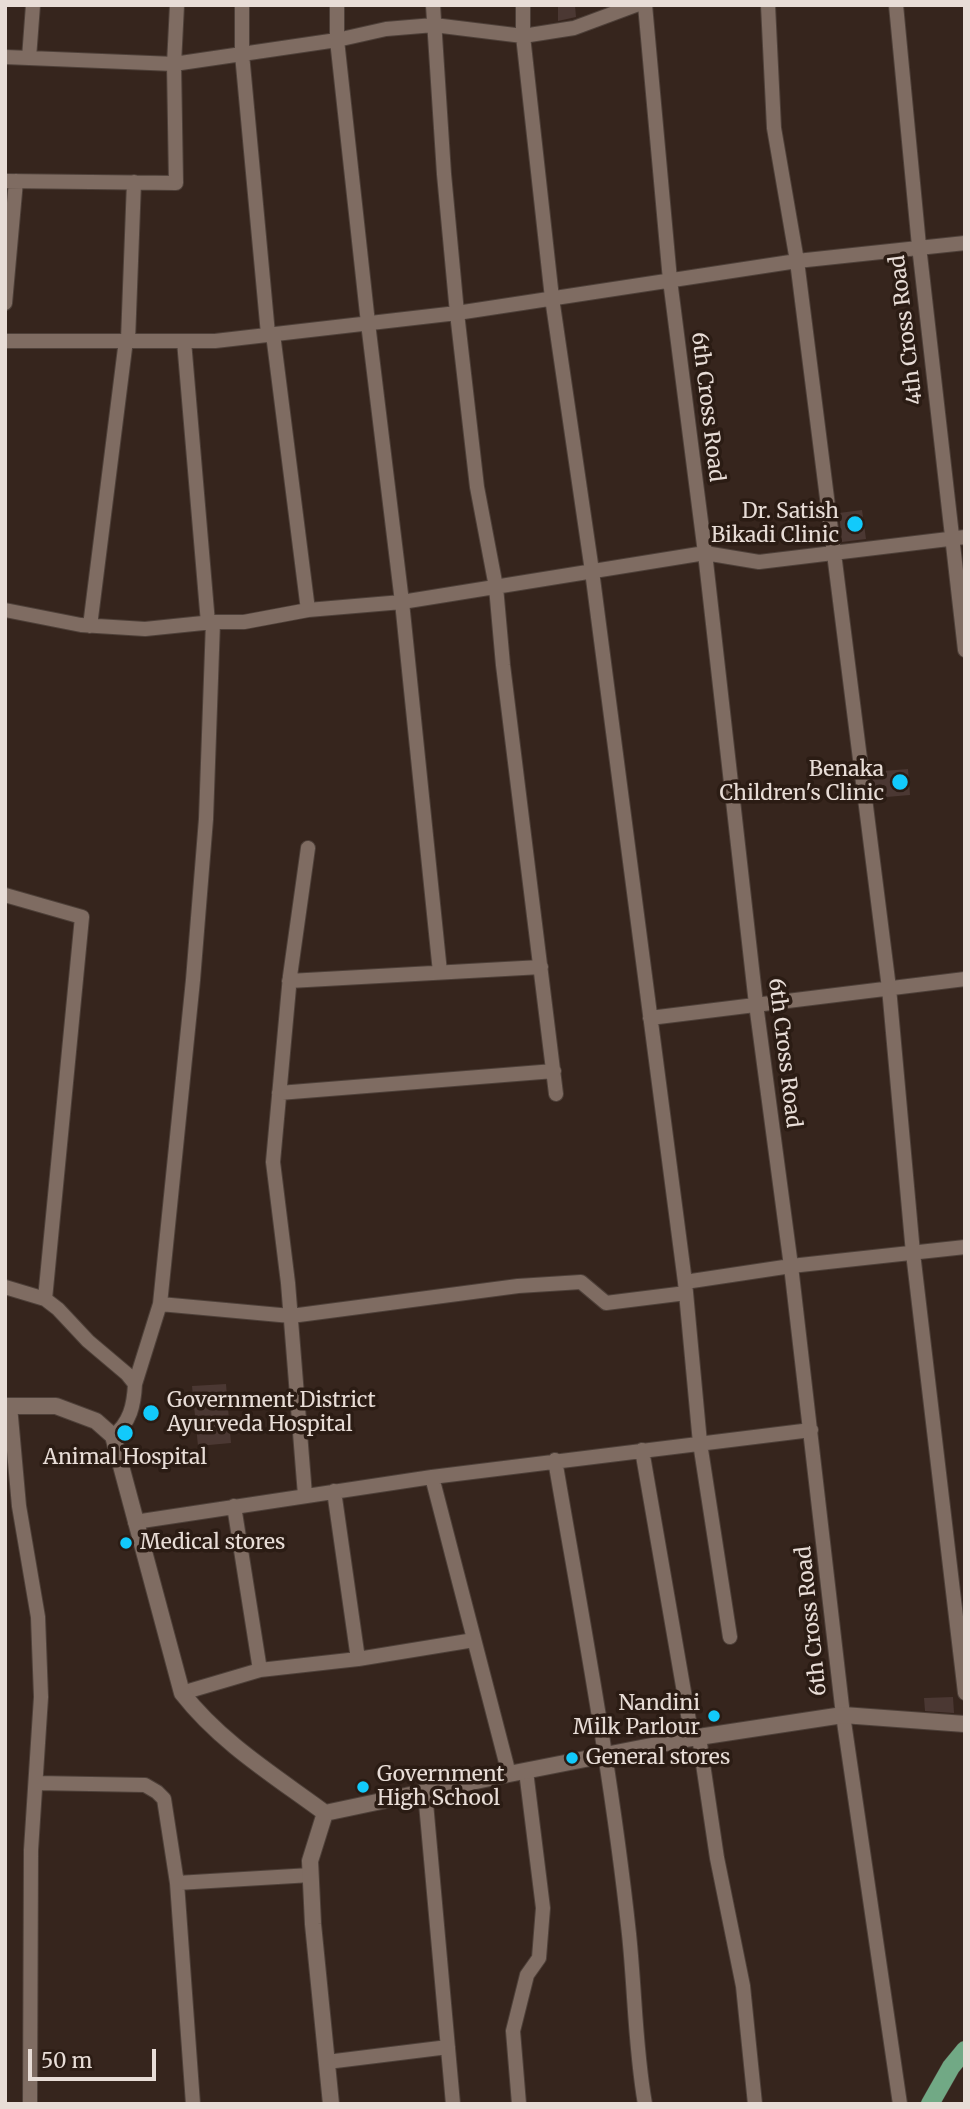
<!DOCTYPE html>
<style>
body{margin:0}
#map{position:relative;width:970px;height:2109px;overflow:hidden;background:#36251d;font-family:Merriweather,serif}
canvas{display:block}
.frame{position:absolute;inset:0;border:7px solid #e8ddd7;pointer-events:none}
.scale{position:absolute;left:28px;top:2049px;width:128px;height:32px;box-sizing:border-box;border:4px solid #e8ddd7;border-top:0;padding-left:9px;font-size:21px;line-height:24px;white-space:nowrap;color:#e8ddd7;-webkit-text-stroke:5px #2b1c14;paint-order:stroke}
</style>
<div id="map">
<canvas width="970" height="2109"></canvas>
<div class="frame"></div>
<div class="scale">50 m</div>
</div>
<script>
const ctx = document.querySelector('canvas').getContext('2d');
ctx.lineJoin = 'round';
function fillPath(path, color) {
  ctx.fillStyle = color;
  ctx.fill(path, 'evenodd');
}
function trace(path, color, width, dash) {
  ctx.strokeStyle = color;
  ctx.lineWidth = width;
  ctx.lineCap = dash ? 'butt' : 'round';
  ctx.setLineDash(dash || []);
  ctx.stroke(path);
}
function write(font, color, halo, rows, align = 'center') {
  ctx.font = font + ' Merriweather,serif';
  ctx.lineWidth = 7;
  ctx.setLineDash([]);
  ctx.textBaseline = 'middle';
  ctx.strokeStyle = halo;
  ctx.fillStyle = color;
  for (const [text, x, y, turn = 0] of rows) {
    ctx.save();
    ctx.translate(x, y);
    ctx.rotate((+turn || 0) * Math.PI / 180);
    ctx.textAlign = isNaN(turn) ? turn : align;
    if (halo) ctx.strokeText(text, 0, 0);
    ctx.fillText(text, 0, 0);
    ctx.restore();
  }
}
fillPath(new Path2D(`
 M558 5H575L576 17 558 21Z
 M862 510 866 539 842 542 839 513Z
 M908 769 910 795 875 798 871 772Z
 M226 1384 231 1443 198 1446 192 1386Z
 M953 1697 954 1713 925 1711 924 1698Z`), '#4b3833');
const minor = new Path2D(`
 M242 5V54L268 334
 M337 5V40L368 323 402 602 440 972
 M433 5 444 174 457 313 477 487 496 587 503 665 556 1094
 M523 5V36L552 298 592 571 685 1282
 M645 5 670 280 705 553 756 1004 791 1266 843 1715 900 2104
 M768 5 774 128 797 261 889 988 913 1253 965 1693
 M896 5 919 246 965 650
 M5 57 174 64 337 40 386 29 434 25 523 36 574 28 636 5
 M29 58 33 5
 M5 181 176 183 174 64 177 5
 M5 303 16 181
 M273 334 308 610
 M128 340 134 182
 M5 341H215L457 313 797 261 965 243
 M184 341 208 623
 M5 610 81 625 145 629 213 622H244L308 610 402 602 705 553 759 562 965 537
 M90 626 126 340
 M5 895 82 917 45 1299
 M289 981 541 967
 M650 1018 965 979
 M279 1093 554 1071
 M5 1287 45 1299 58 1309 88 1341 127 1374 135 1384C134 1405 130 1423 113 1436
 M160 1304 291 1316 518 1286 581 1282 606 1303 686 1293
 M135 1384 160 1304 193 980 206 819 213 622
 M10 1406 19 1506 38 1617 41 1697 31 1850 30 2104
 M642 1450 692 1738
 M555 1460C582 1618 612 1775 629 1934 635 1991 635 2048 645 2104
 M432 1477 509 1774
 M334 1491 358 1659
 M305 1495 288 1283 273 1162 290 976 308 848
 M234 1506 260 1670
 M135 1522 432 1477 811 1430
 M730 1637 700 1443 685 1282 791 1266 965 1247
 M182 1693 260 1670 358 1659 474 1640
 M699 1737 717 1858 743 1986 755 2104
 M36 1783 145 1785 157 1792 164 1799 177 1883 193 2104
 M425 1792 453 2104
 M177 1883 311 1875
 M327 2062 448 2047
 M519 2104 513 2031 527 1975 539 1958 543 1908 526 1771`);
const tertiary = new Path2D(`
 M5 1406H56L96 1421 113 1436 182 1693C221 1743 275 1776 325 1813L509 1774 692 1738 843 1715 965 1724
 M325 1813 310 1861 313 1924 331 2104`);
const primary = new Path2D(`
 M930 2104 951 2067 965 2050`);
trace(minor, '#4e4039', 16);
trace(tertiary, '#4e4039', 18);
trace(primary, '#4e4039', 19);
trace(minor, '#7f6c62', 14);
trace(tertiary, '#7f6c62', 16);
trace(primary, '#71a985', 18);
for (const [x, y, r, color] of [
 [855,524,9,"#12cafb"],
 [900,782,9,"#12cafb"],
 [151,1413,9,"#12cafb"],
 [125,1433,9,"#12cafb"],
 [126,1543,7,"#12cafb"],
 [714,1716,7,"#12cafb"],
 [572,1758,7,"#12cafb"],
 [363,1787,7,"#12cafb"]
]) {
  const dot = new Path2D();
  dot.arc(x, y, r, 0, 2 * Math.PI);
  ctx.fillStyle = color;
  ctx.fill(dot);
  trace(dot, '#2b1c14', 2.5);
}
write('21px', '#e8ddd7', '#2b1c14', [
 ["4th Cross Road",907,330,-97],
 ["6th Cross Road",707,407,83],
 ["6th Cross Road",784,1053,83],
 ["6th Cross Road",812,1621,-96]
]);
write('21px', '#e8ddd7', '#2b1c14', [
 ["Dr. Satish",839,512,"right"],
 ["Bikadi Clinic",839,536,"right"],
 ["Benaka",884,770,"right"],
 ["Children's Clinic",884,794,"right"],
 ["Government District",167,1401],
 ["Ayurveda Hospital",167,1425],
 ["Animal Hospital",125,1458,"center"],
 ["Medical stores",140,1543],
 ["Nandini",700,1704,"right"],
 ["Milk Parlour",700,1728,"right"],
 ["General stores",586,1758],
 ["Government",377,1775],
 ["High School",377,1799]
], 'left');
</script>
